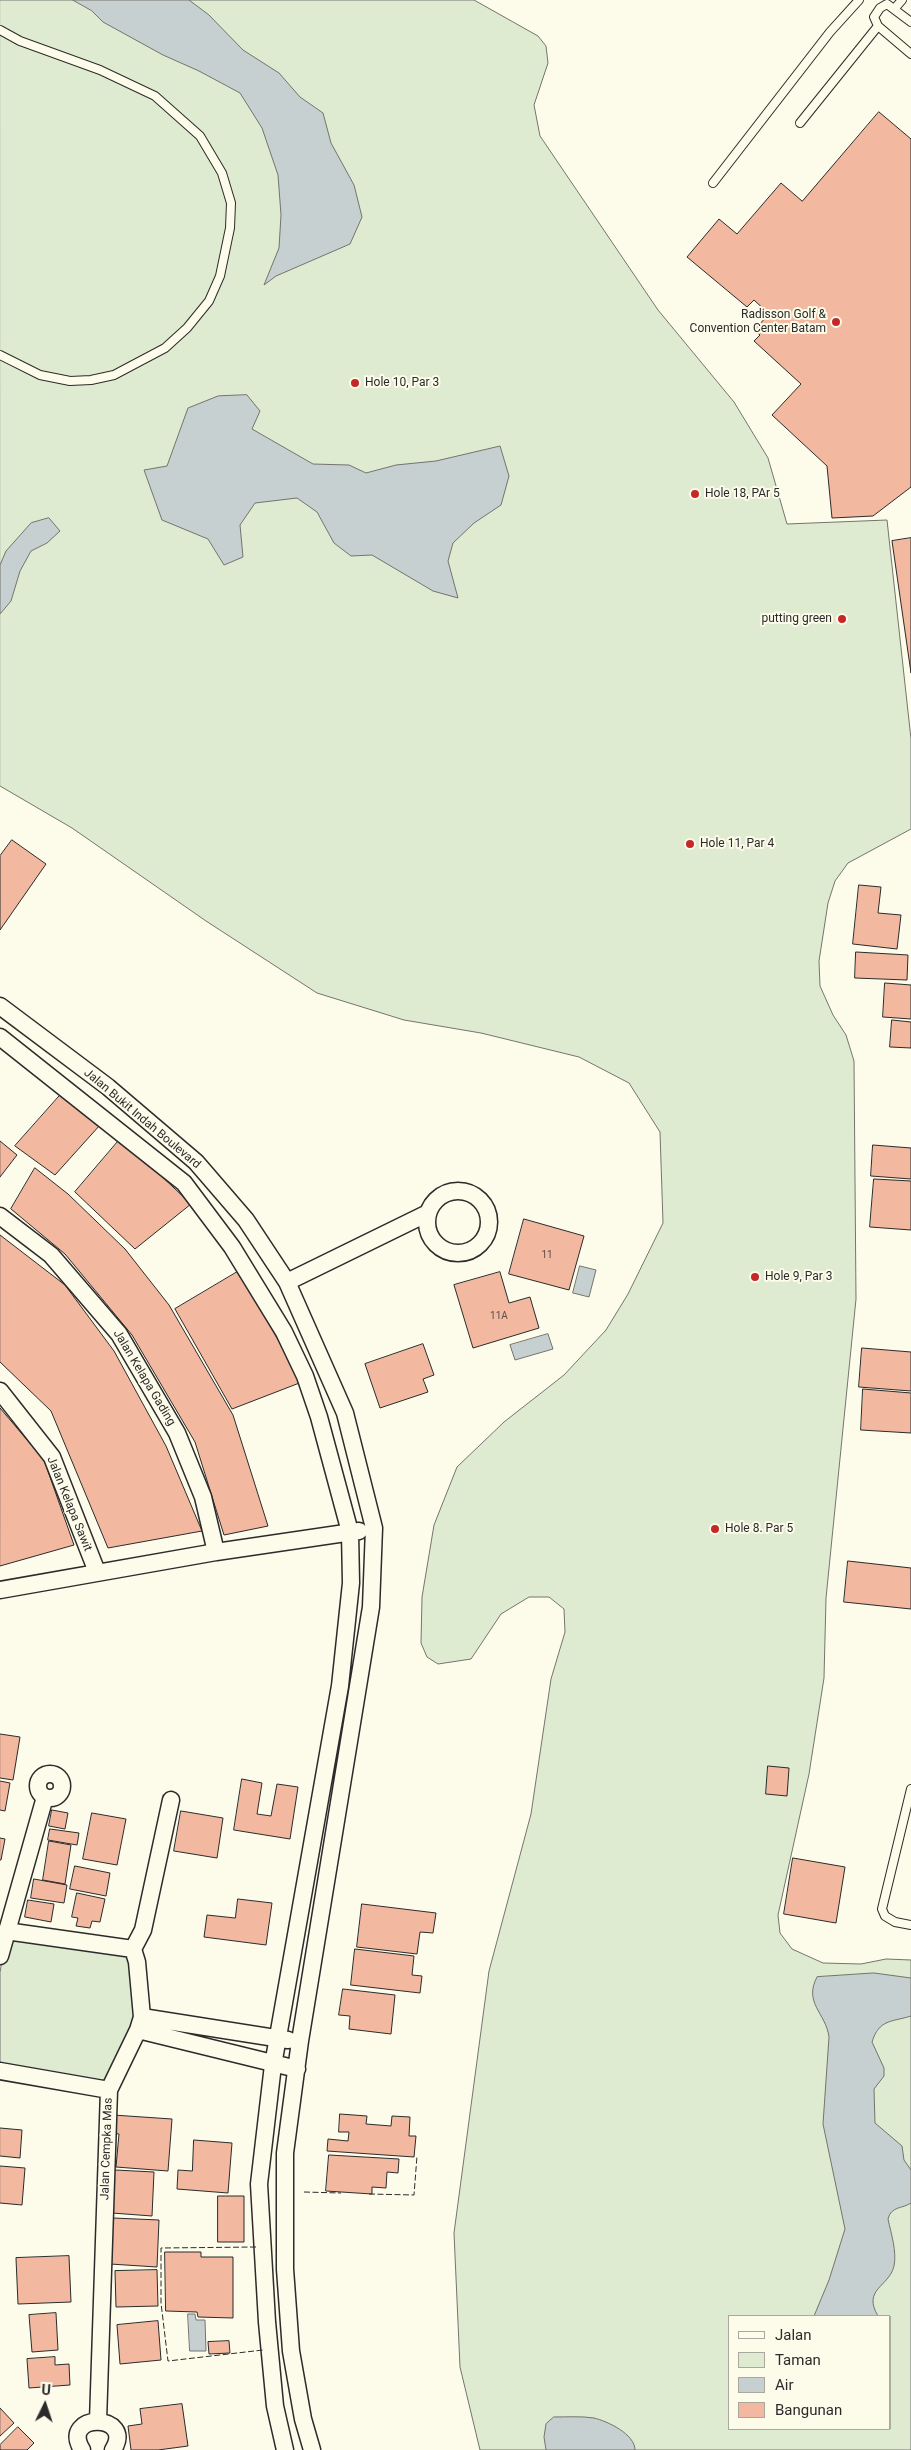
<!DOCTYPE html>
<style>
body{margin:0}
#map{position:relative;width:911px;height:2450px;overflow:hidden;background:#fdfbea;font-family:Roboto,sans-serif}
canvas{display:block}
.legend{position:absolute;left:728px;top:2315px;width:162px;height:115px;box-sizing:border-box;background:#fdfbea;border:1px solid #a9a89e;margin:0;padding:6px 9px;list-style:none;font-size:15px;color:#2b2b2b}
.legend li{display:flex;align-items:center;gap:10px;height:25px}
.legend b{width:25px;border:1px solid #a9a89e}
.north{position:absolute;left:20px;top:2380px;width:50px;height:50px;-webkit-text-stroke:4px #fdfbea;paint-order:stroke;rotate:4deg;font-size:14px;font-weight:700;line-height:20px;text-align:center;color:#2b2b2b}
.north::after{content:'';display:block;margin:auto;width:18px;height:22px;background:#2b2b2b;clip-path:polygon(50% 0,100% 100%,50% 72%,0 100%)}
</style>
<div id="map">
<canvas width="911" height="2450"></canvas>
<ul class="legend">
<li><b style="height:6px;background:#fdfbea"></b>Jalan</li>
<li><b style="height:14px;background:#deebd1"></b>Taman</li>
<li><b style="height:14px;background:#c7d0d0"></b>Air</li>
<li><b style="height:14px;background:#f2b8a0"></b>Bangunan</li>
</ul>
<div class="north">U</div>
</div>
<script>
const ctx = document.querySelector('canvas').getContext('2d');
ctx.lineJoin = 'round';
function fillPath(path, color) {
  ctx.fillStyle = color;
  ctx.fill(path, 'evenodd');
}
function trace(path, color, width, dash) {
  ctx.strokeStyle = color;
  ctx.lineWidth = width;
  ctx.lineCap = dash ? 'butt' : 'round';
  ctx.setLineDash(dash || []);
  ctx.stroke(path);
}
function write(font, color, halo, rows, align = 'center') {
  ctx.font = font + ' Roboto,sans-serif';
  ctx.lineWidth = 4;
  ctx.setLineDash([]);
  ctx.textBaseline = 'middle';
  ctx.strokeStyle = halo;
  ctx.fillStyle = color;
  for (const [text, x, y, turn = 0] of rows) {
    ctx.save();
    ctx.translate(x, y);
    ctx.rotate((+turn || 0) * Math.PI / 180);
    ctx.textAlign = isNaN(turn) ? turn : align;
    if (halo) ctx.strokeText(text, 0, 0);
    ctx.fillText(text, 0, 0);
    ctx.restore();
  }
}
const green = new Path2D(`
 M0 0H474L538 36 546 46 548 63 534 105 540 136 658 310 734 402 768 458 787 524 887 520 911 739V829L848 863 835 881 828 903 819 961 820 986 833 1015 846 1035 854 1061 856 1299 826 1598 824 1678 809 1774 778 1915 780 1933 792 1949 823 1963 861 1964 886 1959 911 1960V2450H480L460 2367 454 2233 489 1971 531 1814 551 1679 565 1632 564 1609 549 1597H529L501 1614 471 1659 438 1664 427 1657 421 1643 422 1597 434 1525 457 1467 504 1422 564 1375 606 1330 628 1294 663 1223 660 1132 629 1083 579 1057 481 1033 404 1020 317 993 206 921 72 828 0 786ZM730 2316H890V2429H730Z
 M7 1931 144 1959 137 2016 107 2085 0 2068V1973Z`);
fillPath(green, '#deebd1');
trace(green, '#74746e', 1);
const water = new Path2D(`
 M73 0H189L209 15 243 50 279 73 300 97 323 113 331 143 354 185 362 217 350 244 276 276 264 285 279 248 281 215 278 175 262 128 240 93 199 71 163 55 103 22 92 11Z
 M247 395 260 411 252 429 313 464 349 465 366 473 396 465 436 461 500 446 509 476 501 505 474 523 453 543 448 561 458 598 433 591 372 555 351 556 334 543 317 512 297 498 255 503 240 525 243 557 224 565 208 539 162 520 144 470 167 466 188 408 218 396Z
 M49 518 60 531 47 543 31 551 20 571 11 601 0 614V565L6 551 31 523Z
 M580 1266 596 1270 589 1297 573 1293Z
 M548 1334 553 1349 515 1360 510 1345Z
 M874 1973 911 1978V2016C892 2022 879 2019 872 2042L884 2068V2076L874 2089 875 2123 902 2146 904 2160 911 2170V2203C902 2209 891 2206 888 2219 891 2233 897 2252 894 2266 889 2287 862 2289 878 2316H814L829 2280 845 2229 823 2124 829 2037C826 2013 803 2003 817 1977Z
 M188 2314H195L196 2320H205L206 2351H190Z
 M554 2417C567 2417 581 2416 594 2418 607 2421 635 2434 635 2450H546L544 2437 546 2424Z`);
fillPath(water, '#c7d0d0');
trace(water, '#74746e', 1);
const building = new Path2D(`
 M879 112 911 139V487L873 516 832 518 827 466 772 415 801 384 754 341 760 335 754 330 769 314 754 300 747 307 687 257 719 219 737 234 781 183 802 201Z
 M911 538V673L892 541Z
 M12 840 46 864 0 930V856Z
 M859 885 881 887 878 913 901 915 897 949 853 944Z
 M856 952 908 955 907 980 855 978Z
 M885 983 911 985V1019L883 1017Z
 M892 1020 911 1022V1048L890 1047Z
 M63 1092 100 1125 55 1175 15 1146Z
 M121 1138 191 1204 135 1249 75 1192Z
 M0 1141 17 1155 0 1177Z
 M873 1145 911 1148V1179L871 1176Z
 M35 1168 68 1194 125 1249 169 1305 233 1415 268 1526 224 1535 195 1442 132 1335 65 1254 11 1209Z
 M874 1179 911 1181V1230L870 1227Z
 M524 1219 584 1236 569 1290 509 1274Z
 M0 1235 65 1285 114 1351 166 1446 202 1531 108 1548 51 1411 0 1362Z
 M239 1271 302 1382 232 1409 175 1309Z
 M500 1272 509 1303 530 1297 539 1328 473 1348 454 1285Z
 M423 1344 434 1375 423 1379 428 1392 380 1408 365 1364Z
 M862 1348 911 1352V1391L859 1387Z
 M863 1389 911 1393V1433L861 1430Z
 M0 1408 44 1460 74 1545 0 1566Z
 M848 1561 911 1568V1609L844 1602Z
 M0 1734 20 1737 13 1780 0 1778Z
 M768 1766 789 1768 787 1796 766 1794Z
 M242 1779 262 1783 257 1814 271 1816 277 1784 298 1787 290 1839 234 1830Z
 M0 1781 10 1783 5 1811 0 1810Z
 M52 1810 68 1813 65 1829 49 1826Z
 M181 1811 223 1818 217 1858 174 1851Z
 M92 1813 126 1819 117 1865 83 1859Z
 M50 1829 79 1833 77 1845 48 1840Z
 M0 1838 5 1839 1 1860H0Z
 M49 1841 71 1845 65 1884 43 1880Z
 M793 1858 845 1867 836 1923 784 1914Z
 M75 1866 110 1873 106 1896 70 1889Z
 M34 1879 67 1885 64 1903 31 1898Z
 M77 1893 105 1899 100 1922 92 1921 90 1928 76 1926 78 1918 72 1917Z
 M238 1899 272 1903 266 1945 204 1937 207 1915 235 1918Z
 M28 1900 54 1904 51 1922 25 1917Z
 M362 1904 436 1913 433 1933 420 1932 417 1954 357 1947Z
 M355 1949 414 1956 412 1975 422 1976 420 1993 351 1985Z
 M343 1989 395 1995 391 2034 349 2029 350 2016 339 2015Z
 M340 2114 367 2116 366 2124 391 2126 392 2116 410 2117 409 2136H416L414 2157 327 2151 328 2139 348 2141 349 2132H339Z
 M113 2115 172 2119 168 2171 116 2167 119 2134 111 2133Z
 M0 2128 22 2130 20 2158 0 2156Z
 M194 2140 232 2143 228 2193 177 2189 178 2170 192 2171Z
 M329 2155 399 2159 398 2173 387 2172 386 2188 372 2187V2194L326 2191Z
 M0 2166 25 2168 22 2205 0 2203Z
 M115 2170 154 2172 152 2216 112 2213Z
 M218 2196H244V2242H218Z
 M113 2218 159 2220 157 2267 110 2264Z
 M165 2252H201V2257H233V2318L198 2317 197 2312 166 2311Z
 M69 2256 71 2302 18 2304 16 2258Z
 M157 2270 158 2306 116 2307 115 2271Z
 M56 2313 58 2350 32 2352 29 2315Z
 M158 2321 161 2360 120 2364 117 2325Z
 M229 2341 230 2353 209 2354 208 2342Z
 M55 2357V2365L69 2364 70 2385 29 2388 27 2359Z
 M182 2404 188 2446 158 2450H131L128 2426 142 2424 140 2409Z
 M0 2408 14 2423 0 2436Z
 M18 2427 34 2443 27 2450H0V2445Z`);
fillPath(building, '#f2b8a0');
trace(building, '#2b2b2b', 1);
const lane = new Path2D(`
 M895 8 902 0
 M911 22 887 4 880 8 874 17 878 26 911 54
 M0 30 20 41 100 70 155 96 200 136 222 173 231 203 230 228 220 276 209 301 187 328 165 348 114 375 91 380 70 381 40 375 0 355
 M800 123 878 26
 M713 183 830 32 859 0
 M911 1789 882 1909 885 1916 895 1922 911 1925`);
const street = new Path2D(`
 M0 1006 108 1087 196 1162 246 1220 287 1282 345 1413 374 1528 371 1607 300 2041 285 2153V2269L291 2351 303 2419 312 2450
 M0 1037 184 1183 232 1247 284 1332 305 1376 319 1417 350 1532 351 1583 340 1686 273 2065 259 2184 267 2322 275 2406 285 2450
 M427 1222a31 31 0 1 1 62 0a31 31 0 1 1-62 0Z
 M0 1216 51 1255 119 1334 177 1433 203 1497 216 1552
 M287 1282 428 1213
 M0 1391 52 1457 97 1572
 M0 1590 216 1552 359 1531
 M38 1786a12 12 0 1 1 24 0a12 12 0 1 1-24 0Z
 M6 1931 133 1949
 M0 1956 45 1797
 M142 2017 288 2040
 M138 2030 297 2069
 M0 2071 109 2090
 M98 2421 109 2090 138 2030 142 2017 137 1962 133 1949 143 1930 171 1800
 M82 2450C59 2412 136 2413 113 2450`);
trace(lane, '#2b2b2b', 10);
trace(street, '#2b2b2b', 19);
trace(lane, '#fdfbea', 8);
trace(street, '#fdfbea', 16);
trace(new Path2D(`
 M304 2192 341 2193
 M369 2194 414 2195 417 2156
 M256 2247 161 2248V2303L168 2361 263 2350`), '#2b2b2b', 1, [6, 2.5]);
for (const [x, y, r, color] of [
 [836,322,5,"#c62828"],
 [355,383,5,"#c62828"],
 [695,494,5,"#c62828"],
 [842,619,5,"#c62828"],
 [690,844,5,"#c62828"],
 [755,1277,5,"#c62828"],
 [715,1529,5,"#c62828"]
]) {
  const dot = new Path2D();
  dot.arc(x, y, r, 0, 2 * Math.PI);
  ctx.fillStyle = color;
  ctx.fill(dot);
  trace(dot, '#fdfbea', 2);
}
write('10px', '#5d4e48', null, [
 ["11",547,1255],
 ["11A",499,1316]
]);
write('12px', '#2b2b2b', '#fdfbea', [
 ["Radisson Golf &",826,315,"right"],
 ["Convention Center Batam",826,329,"right"],
 ["Hole 10, Par 3",365,383],
 ["Hole 18, PAr 5",705,494],
 ["putting green",832,619,"right"],
 ["Hole 11, Par 4",700,844],
 ["Hole 9, Par 3",765,1277],
 ["Hole 8. Par 5",725,1529]
], 'left');
write('12px', '#2b2b2b', '#fdfbea', [
 ["Jalan Bukit Indah Boulevard",142,1119,40],
 ["Jalan Kelapa Gading",144,1378,59],
 ["Jalan Kelapa Sawit",69,1504,68],
 ["Jalan Cempka Mas",107,2149,-88]
]);
</script>
